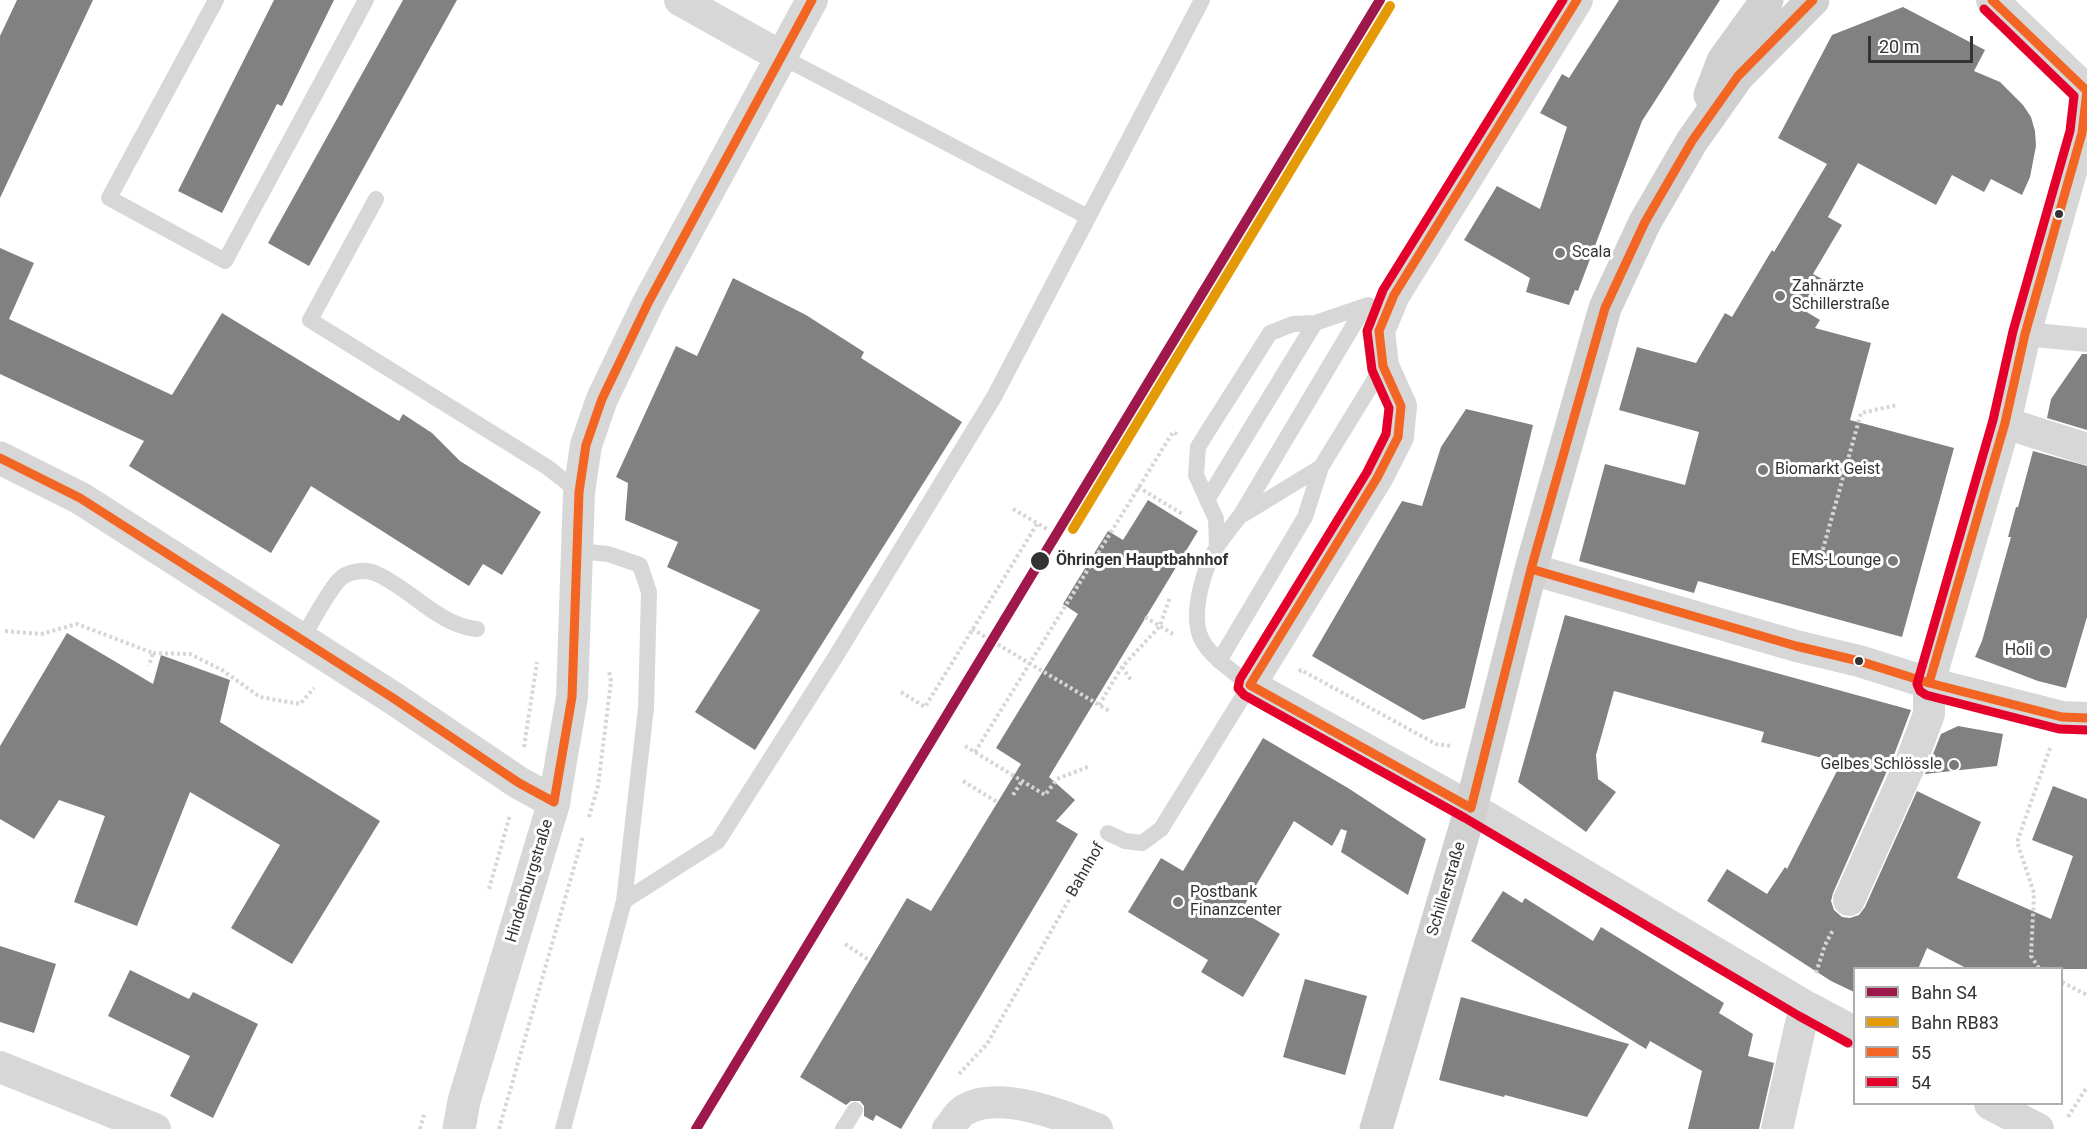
<!DOCTYPE html>
<meta charset="utf-8">
<style>
body{margin:0}
#map{position:relative;width:2087px;height:1129px;overflow:hidden;background:#fff;font-family:Roboto,sans-serif}
canvas{display:block}
.legend{position:absolute;left:1853px;top:967px;width:210px;height:138px;box-sizing:border-box;background:#fff;border:2px solid #adadad;margin:0;padding:8px 10px;list-style:none;font-size:18px;color:#333}
.legend li{display:flex;align-items:center;gap:12px;height:30px}
.legend b{width:30px;border:2px solid #adadad}
.scale{position:absolute;left:1868px;top:36px;width:105px;height:27px;box-sizing:border-box;border:3px solid #333;border-top:0;padding-left:8px;font-size:18px;line-height:21px;white-space:nowrap;color:#333;-webkit-text-stroke:4px #fff;paint-order:stroke}
</style>
<div id="map">
<canvas width="2087" height="1129"></canvas>
<ul class="legend">
<li><b style="height:8px;background:#9f184c"></b>Bahn S4</li>
<li><b style="height:8px;background:#e39a05"></b>Bahn RB83</li>
<li><b style="height:8px;background:#f26522"></b>55</li>
<li><b style="height:8px;background:#e4002b"></b>54</li>
</ul>
<div class="scale">20 m</div>
</div>
<script>
const ctx = document.querySelector('canvas').getContext('2d');
ctx.lineJoin = 'round';
function fillPath(path, color) {
  ctx.fillStyle = color;
  ctx.fill(path, 'evenodd');
}
function trace(path, color, width, dash) {
  ctx.strokeStyle = color;
  ctx.lineWidth = width;
  ctx.lineCap = dash ? 'butt' : 'round';
  ctx.setLineDash(dash || []);
  ctx.stroke(path);
}
function write(font, color, halo, rows, align = 'center') {
  ctx.font = font + ' Roboto,sans-serif';
  ctx.lineWidth = 6;
  ctx.setLineDash([]);
  ctx.textBaseline = 'middle';
  ctx.strokeStyle = halo;
  ctx.fillStyle = color;
  for (const [text, x, y, turn = 0] of rows) {
    ctx.save();
    ctx.translate(x, y);
    ctx.rotate((+turn || 0) * Math.PI / 180);
    ctx.textAlign = isNaN(turn) ? turn : align;
    if (halo) ctx.strokeText(text, 0, 0);
    ctx.fillText(text, 0, 0);
    ctx.restore();
  }
}
fillPath(new Path2D(`
 M17 0H93L0 198V36Z
 M274 0H334L282 106 277 104 222 213 178 191Z
 M403 0H457L309 266 268 243Z
 M1619 0H1720L1642 121 1578 291 1575 290 1569 305 1526 292 1530 278 1464 240 1497 186 1540 209 1567 127 1540 113 1562 74 1569 78Z
 M1903 7 1985 50 1974 71 2000 82 2023 105 2031 117 2035 131 2036 146 2030 177 2022 195 1991 179 1984 192 1952 175 1936 205 1858 163 1828 217 1842 225 1813 274 1824 280 1805 311 1820 320 1815 328 1871 343 1850 420 1954 448 1902 637 1698 581 1694 593 1579 561 1605 464 1685 485 1699 432 1619 410 1637 347 1696 363 1725 313 1732 317 1772 250 1774 252 1827 164 1778 138 1832 35Z
 M0 248 34 263 9 319 172 395 222 313 399 421 403 414 432 433 460 461 541 512 502 575 483 564 469 586 311 486 271 553 129 466 144 441 0 374Z
 M733 278 806 315 864 352 861 358 962 422 755 750 695 712 760 610 667 567 678 542 625 520 628 483 616 477 676 346 697 356Z
 M2082 354H2087V430L2047 418 2051 399Z
 M1466 409 1533 425 1465 708 1423 720 1312 656 1402 501 1422 506 1441 447Z
 M2033 451 2087 466V617L2066 688 2038 681 1975 657 1982 641 2011 537H2008L2016 507H2018Z
 M1148 500 1198 531 1049 777 1075 800 1056 821 1078 834 901 1129 876 1115 873 1121 864 1116V1106L860 1101H851L846 1105 800 1077 907 898 931 911 1021 764 996 748 1078 614 1063 604 1108 531 1123 540Z
 M1565 615 1911 710 1894 755 1833 893 1831 901 1834 910 1842 917 1850 918 1859 915 1865 907 1917 791 1981 822 1957 878 2051 919 2073 856 2032 840 2053 786 2087 799V969H1968L1927 948 1918 969H1854V992L1831 981 1707 901 1727 869 1767 894 1785 867 1787 869 1841 763 1761 742 1764 732 1614 691 1596 755 1598 779 1616 792 1586 832 1518 782Z
 M67 633 153 684 161 655 230 680 220 722 380 821 292 964 231 928 280 845 190 792 137 926 74 902 105 816 59 800 34 839 0 819V746Z
 M1958 726 2003 734 1997 766 1925 774 1941 734Z
 M1263 738 1348 788 1426 839 1408 895 1341 852 1347 831 1341 829 1332 846 1294 821 1241 911 1280 934 1243 997 1201 972 1208 960 1128 912 1161 858 1183 871Z
 M1503 891 1522 903 1525 898 1593 941 1601 927 1724 1003 1719 1013 1753 1034 1748 1056 1774 1063 1759 1129H1688L1702 1071 1650 1041 1646 1049 1471 941Z
 M0 946 56 964 34 1033 0 1022Z
 M130 970 189 999 193 992 258 1024 213 1118 170 1096 190 1056 108 1016Z
 M1305 979 1367 996 1345 1075 1283 1057Z
 M1461 997 1629 1044 1587 1117 1505 1095 1504 1097 1439 1080Z`), '#818181');
trace(new Path2D(`
 M1138 487 1184 515
 M1013 509 1047 529
 M1818 567 1861 413 1897 405
 M1145 617 1173 634
 M972 629 1111 712
 M5 631 41 634 77 624 153 653 149 666
 M153 653 190 654 222 670 260 697 300 704 314 688
 M1122 667 1131 680
 M1299 672 1301 670 1436 744 1452 746
 M901 692 925 707 1037 524
 M1099 705 1122 667 1160 626 1170 597
 M965 746 1045 795 1057 779 1090 766
 M524 747 537 662
 M975 752 1173 432 1177 434
 M963 781 997 802
 M1013 795 1022 781
 M589 817 598 786 611 681 609 671
 M489 889 510 815
 M845 944 869 960
 M2039 968 2031 956 2034 893 2017 842 2050 748
 M1816 973 1825 945 1833 930
 M2062 982 2087 995
 M959 1074 987 1044 1095 854
 M2068 1117 2087 1087
 M420 1129 424 1115
 M499 1129 583 836`), '#d6d6d6', 4, [3, 3]);
trace(new Path2D(`
 M216 0 109 198 225 261 366 0
 M782 57 1088 217
 M376 199 310 320 547 467 579 492
 M1207 500 1315 323
 M1244 514 1321 467
 M1217 547 1216 519 1196 475 1198 447 1208 431 1270 333 1293 324 1315 323 1368 305
 M301 640C313 621 324 598 338 581 347 571 365 568 377 574 411 589 438 625 477 629
 M1219 661 1305 517 1321 467 1383 366
 M1108 833 1125 841 1142 843 1161 829 1250 685C1235 673 1209 656 1201 638 1190 613 1204 567 1218 545 1225 535 1233 525 1240 516L1365 306
 M624 901 718 841 836 656 994 397 1202 0
 M563 1129 624 901 646 708 649 592 640 565 608 554 578 551
 M843 1129 855 1110`), '#d7d7d7', 16);
trace(new Path2D(`
 M2025 334 2087 340`), '#d7d7d7', 24);
trace(new Path2D(`
 M680 0 782 57
 M1577 0 1394 295 1379 331 1383 366 1401 406 1398 437 1377 478 1250 685 1471 808 1805 1006 1854 1032
 M1992 0 2087 91
 M2005 423 2087 449
 M1531 569 1796 646 1859 661 1929 683 2062 717 2087 718
 M554 802 572 697 579 492 586 445 602 399 648 303 812 0
 M1849 900 1911 762 1929 714V683L2005 423 2025 334 2082 133 2087 91
 M0 1067 155 1129
 M1990 1104 2038 1129
 M948 1129C953 1124 957 1115 963 1111 997 1088 1064 1116 1097 1129
 M1777 1129 1805 1006`), '#d7d7d7', 32);
trace(new Path2D(`
 M0 458 80 498 393 698 519 783 554 802 464 1101 459 1129`), '#d7d7d7', 33);
trace(new Path2D(`
 M1710 95 1723 61 1767 0
 M1376 1129 1471 808 1531 569 1605 308 1645 222 1692 141 1738 76 1813 0`), '#d0d0d0', 33);
trace(new Path2D(`
 M1577 0 1394 295 1379 331 1383 366 1401 406 1398 437 1377 478 1250 685 1471 808 1531 569 1605 308 1645 222 1692 141 1738 76 1813 0
 M0 458 80 498 393 698 519 783 554 802 572 697 579 492 586 445 602 399 648 303 812 0
 M1531 569 1796 646 1859 661 1929 683 2062 717 2087 718
 M1929 683 2005 423 2025 334 2082 133 2087 91 1992 0`), '#f26522', 9);
trace(new Path2D(`
 M1563 0 1383 290 1367 331 1372 370 1389 408 1386 434 1367 472 1240 679 1238 688 1244 695 1465 818 1799 1016 1848 1043
 M1984 9 2074 96 2070 131 2013 331 1993 420 1917 684 1920 691 1926 695 2059 729 2087 730`), '#e4002b', 9);
trace(new Path2D(`
 M696 1129 1380 0`), '#9f184c', 10);
trace(new Path2D(`
 M1073 529 1390 6`), '#e39a05', 10);
for (const [x, y, r, color] of [
 [2059,214,5,"#333"],
 [1560,253,6,"#7a7a7a"],
 [1780,296,6,"#7a7a7a"],
 [1763,470,6,"#7a7a7a"],
 [1040,561,10,"#333"],
 [1893,561,6,"#7a7a7a"],
 [2045,651,6,"#7a7a7a"],
 [1859,661,5,"#333"],
 [1954,765,6,"#7a7a7a"],
 [1178,902,6,"#7a7a7a"]
]) {
  const dot = new Path2D();
  dot.arc(x, y, r, 0, 2 * Math.PI);
  ctx.fillStyle = color;
  ctx.fill(dot);
  trace(dot, '#fff', 2);
}
write('16px', '#333', '#fff', [
 ["Scala",1572,253],
 ["Zahnärzte",1792,287],
 ["Schillerstraße",1792,305],
 ["Biomarkt Geist",1775,470],
 ["EMS-Lounge",1881,561,"right"],
 ["Holi",2033,651,"right"],
 ["Gelbes Schlössle",1942,765,"right"],
 ["Postbank",1190,893],
 ["Finanzcenter",1190,911]
], 'left');
write('bold 16px', '#333', '#fff', [
 ["Öhringen Hauptbahnhof",1056,561]
], 'left');
write('16px', '#333', '#fff', [
 ["Bahnhof",1086,870,-60],
 ["Hindenburgstraße",530,881,-73],
 ["Schillerstraße",1447,889,-73]
]);
</script>
